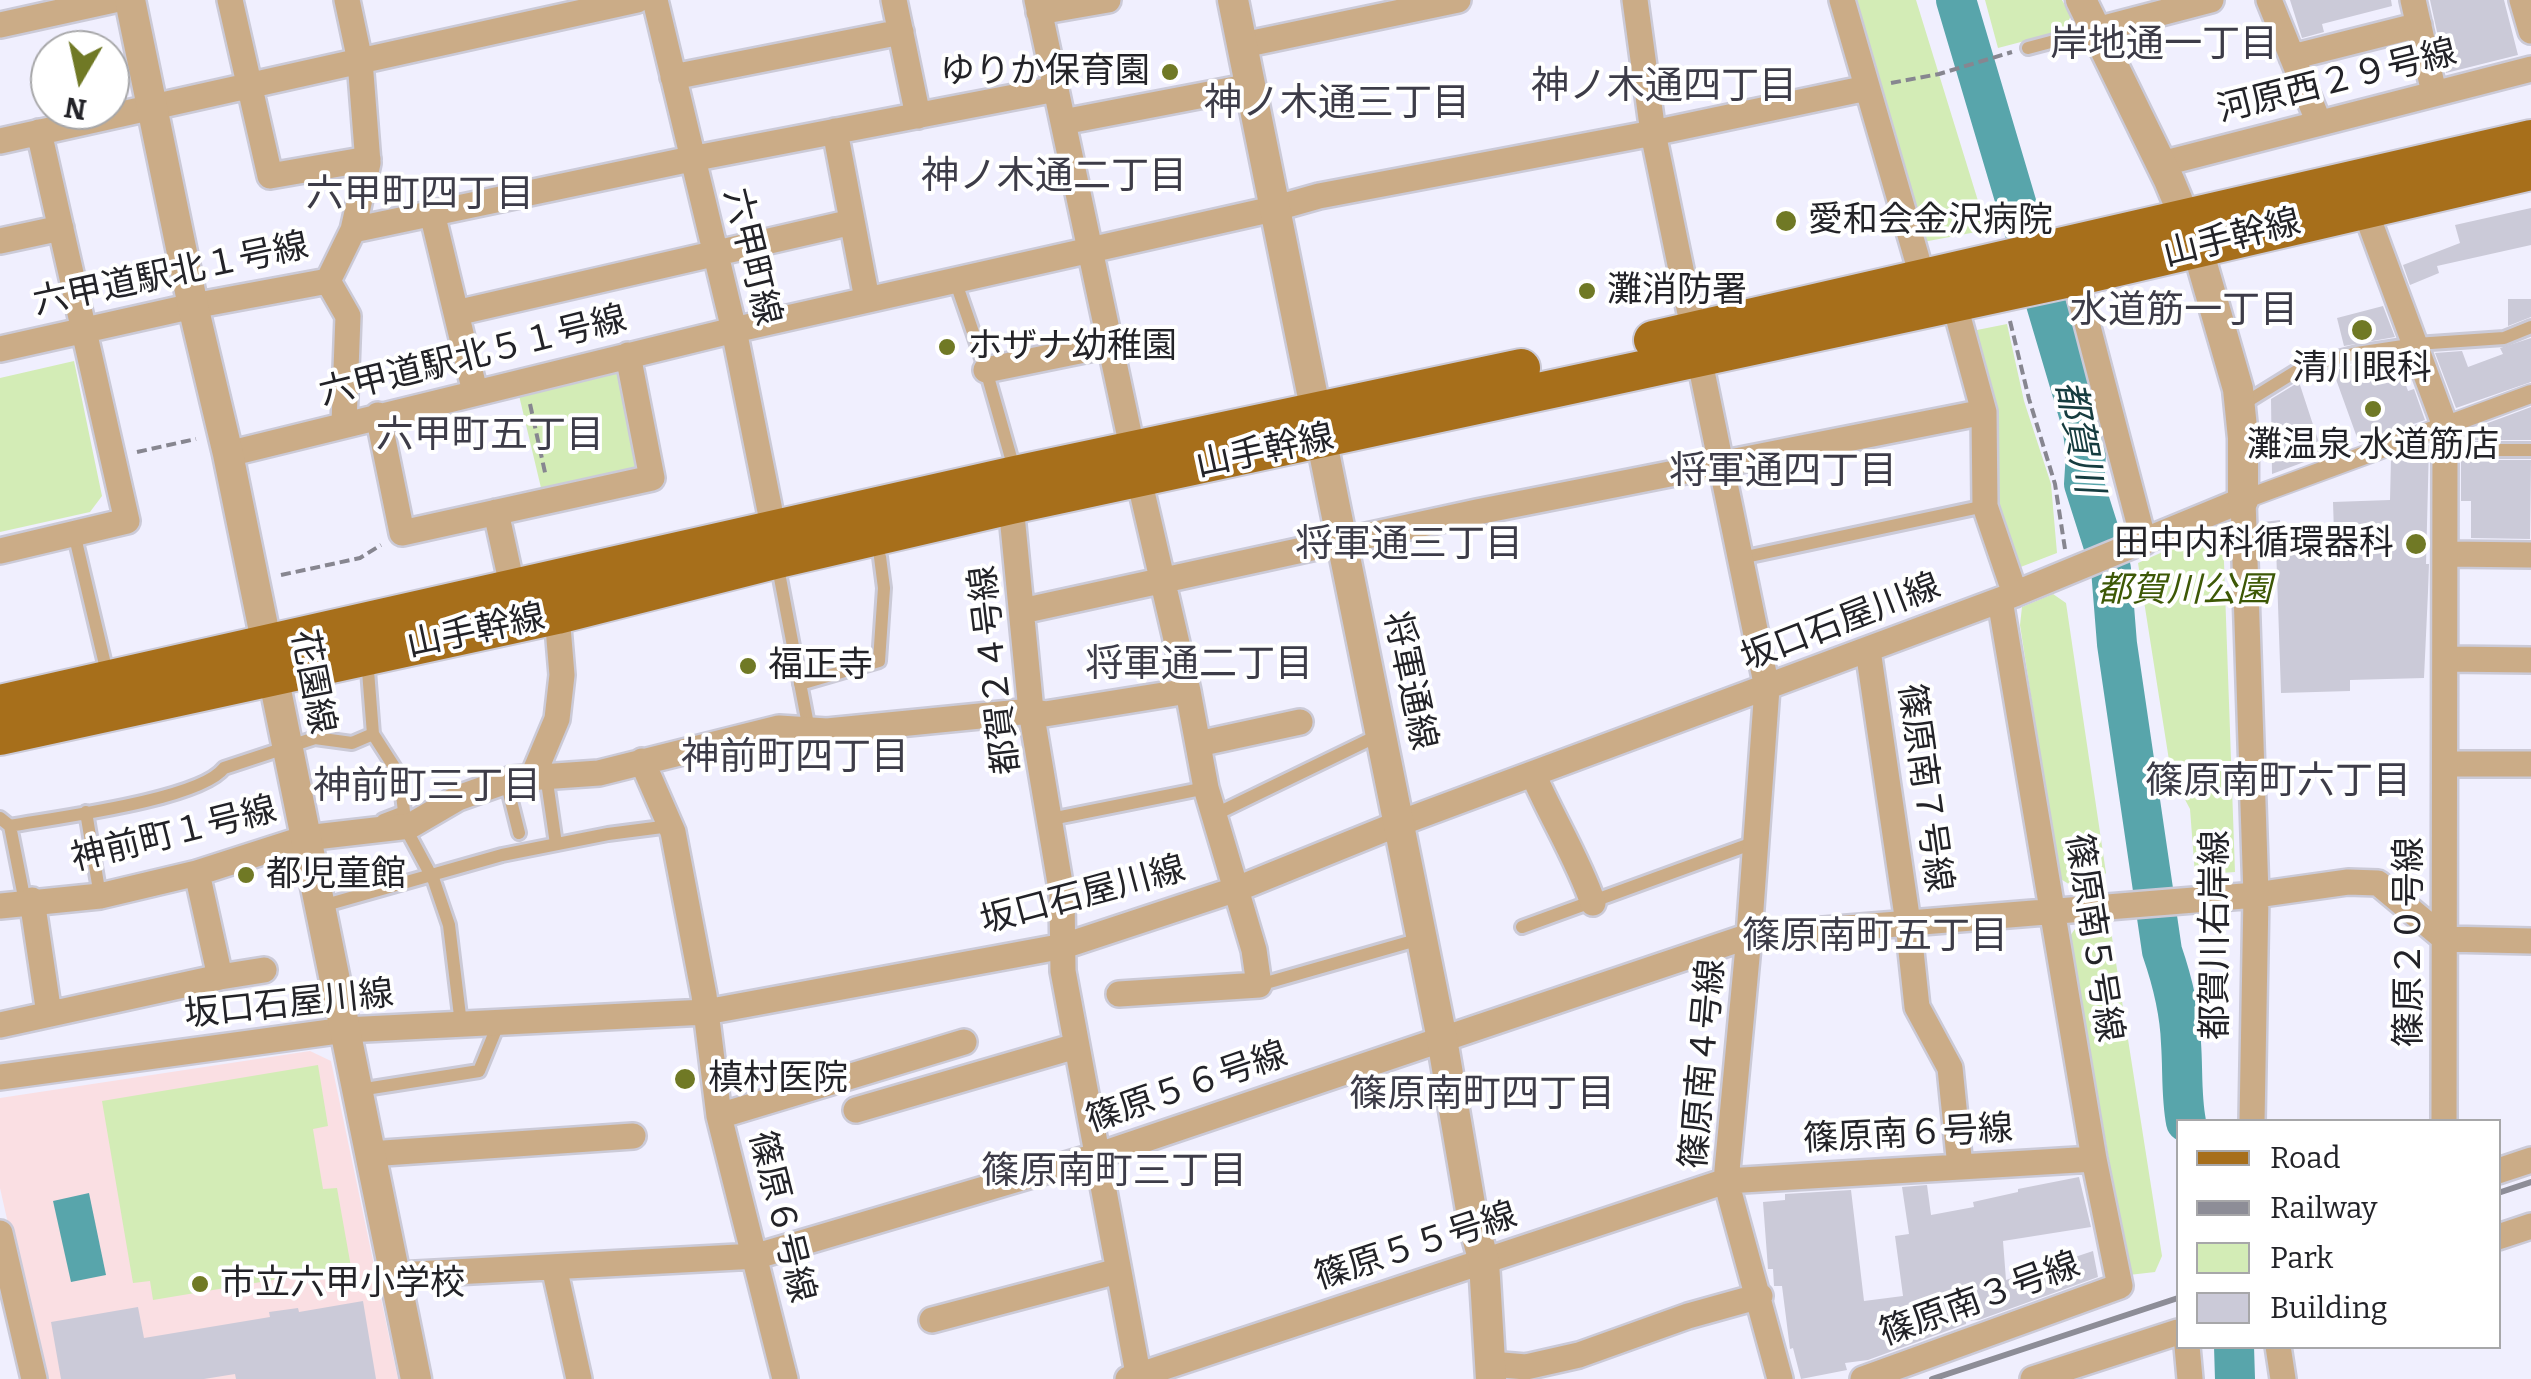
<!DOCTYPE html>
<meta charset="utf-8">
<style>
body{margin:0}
#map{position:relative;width:2531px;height:1379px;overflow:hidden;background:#f0effe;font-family:Bitter,serif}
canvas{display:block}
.legend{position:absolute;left:2176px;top:1119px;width:325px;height:230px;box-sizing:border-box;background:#fff;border:2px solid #a7a7a9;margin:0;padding:12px 18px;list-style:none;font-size:30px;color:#232328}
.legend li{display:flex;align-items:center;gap:20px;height:50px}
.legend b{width:50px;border:2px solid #a7a7a9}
.north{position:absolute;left:30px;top:30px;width:100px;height:100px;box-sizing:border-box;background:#fff;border:2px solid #a7a7a9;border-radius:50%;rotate:189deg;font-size:28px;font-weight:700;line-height:40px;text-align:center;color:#232328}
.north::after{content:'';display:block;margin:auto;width:35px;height:45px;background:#707925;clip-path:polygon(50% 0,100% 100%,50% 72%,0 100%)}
</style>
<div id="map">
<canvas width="2531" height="1379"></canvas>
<ul class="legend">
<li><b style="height:12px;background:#a76f1b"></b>Road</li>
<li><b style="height:12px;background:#8d8d97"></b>Railway</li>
<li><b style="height:28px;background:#d3ecb6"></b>Park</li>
<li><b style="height:28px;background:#cbcad8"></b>Building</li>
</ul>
<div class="north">N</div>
</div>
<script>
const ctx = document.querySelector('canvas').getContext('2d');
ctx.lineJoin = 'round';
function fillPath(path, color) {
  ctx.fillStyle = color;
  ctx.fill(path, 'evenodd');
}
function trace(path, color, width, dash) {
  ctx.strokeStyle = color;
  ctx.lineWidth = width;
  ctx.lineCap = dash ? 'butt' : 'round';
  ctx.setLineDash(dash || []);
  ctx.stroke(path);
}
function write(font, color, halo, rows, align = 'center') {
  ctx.font = font + ' Bitter,"Noto Sans JP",serif';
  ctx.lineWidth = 8;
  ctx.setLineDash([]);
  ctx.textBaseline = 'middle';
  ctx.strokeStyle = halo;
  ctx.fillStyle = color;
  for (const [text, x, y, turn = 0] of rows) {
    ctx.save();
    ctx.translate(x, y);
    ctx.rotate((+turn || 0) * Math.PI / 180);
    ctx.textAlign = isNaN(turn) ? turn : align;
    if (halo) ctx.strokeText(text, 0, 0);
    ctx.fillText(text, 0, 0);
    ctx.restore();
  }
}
fillPath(new Path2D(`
 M310 1051 331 1061 398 1379H43L0 1188V1098Z`), '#fadfe3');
fillPath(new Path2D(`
 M1853 0H1916L1987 230 1923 242Z
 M1985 0H2062L2071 16 2063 31 1998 48Z
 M2007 324 2024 401 2051 484 2057 553 2018 568 1995 505 1999 481 1997 416 1972 331Z
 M74 361 102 496 90 512 0 532V378Z
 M611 364 622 376 640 461 631 473 542 492 517 387Z
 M2214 529 2223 534 2235 872 2195 875 2190 809 2171 773 2138 563Z
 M2053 594 2066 603 2106 873 2093 887 2072 886 2059 878 2020 625 2022 607Z
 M2101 924 2111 931 2162 1256 2155 1272 2129 1275 2070 936 2077 926Z
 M318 1065 328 1126 313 1129 323 1189 337 1188 351 1267 153 1300 150 1281 133 1283 102 1101Z`), '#d3ecb6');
fillPath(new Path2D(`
 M89 1193 106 1275 71 1282 53 1201Z`), '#58a5ab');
trace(new Path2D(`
 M1956 0 2082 425 2086 453 2084 484 2111 569 2117 644 2162 951C2172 980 2180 1013 2181 1043 2183 1070 2181 1096 2186 1122
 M2234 1346 2235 1379`), '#58a5ab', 40);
fillPath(new Path2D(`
 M2290 0H2391L2392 6 2322 24 2324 32 2302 38Z
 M2430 0H2504L2518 55 2446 73Z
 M2531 208V245L2437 266 2439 273 2410 285 2403 265 2460 243 2455 225Z
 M2508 299H2531V317L2508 326Z
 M2383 306 2395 337 2344 346 2337 318Z
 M2531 338V382L2456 408 2435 353 2462 351 2468 367 2503 354 2500 348Z
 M2396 357 2408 391 2414 389 2425 420 2359 443 2333 371 2359 363Z
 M2299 382 2323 455 2272 474 2271 399Z
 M2531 407V440H2461V433Z
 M2429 445 2426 564H2429L2428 592 2424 678 2350 680V691L2281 693 2276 546 2264 548 2263 522 2280 520 2281 534 2334 533 2333 502 2390 500 2391 459Z
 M2461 460H2531L2530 539 2471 538V501H2461Z
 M2079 1177 2091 1227 2003 1241 2006 1280 2093 1251 2098 1277 1979 1320 1966 1321V1324L1868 1360 1845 1363 1847 1370 1801 1379 1793 1348 1790 1349 1782 1286H1774L1773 1269H1768L1763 1202 1785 1200V1194L1851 1190 1864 1301 1903 1296 1895 1236 1909 1234 1902 1187 1927 1185 1931 1215 1974 1207 1973 1202 2018 1192V1189Z
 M363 1301 376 1379H236L235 1374 204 1379H61L51 1322 138 1307 144 1338 270 1317 269 1312 298 1308 299 1312Z`), '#cbcad8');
const service = new Path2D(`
 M2028 48 2096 30
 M955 280 986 370 1015 472
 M2240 406 2303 367 2357 353 2416 344 2504 338 2531 327
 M2446 450H2531
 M74 533 108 677
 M1741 558 1985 506
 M780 578 809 730
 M367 658 373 734 400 776 404 812 383 820
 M800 684 879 661 884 588 880 557
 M546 775 556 844
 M506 781 519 833
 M86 812 100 896
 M1214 815 1379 735
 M0 818 10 826 25 902
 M1051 819 1206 788
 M10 826C53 818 200 800 224 768L315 738 352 743 373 734
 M405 827 434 881 449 925 461 1024
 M322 906 502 855 608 834 670 826
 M1522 927 1756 842
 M1259 985 1420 939
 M359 1090 479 1071 499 1022`);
const pedestrian = new Path2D(`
 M2243 500 2531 394`);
const minor = new Path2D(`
 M230 0 270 176 368 159
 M655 0 734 330 774 531
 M894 0 918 116
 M1037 0 1133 452
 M1635 0 1653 133 1767 688 1749 936 1726 1181 1780 1379
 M1842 0 1922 276
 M2269 0 2319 123
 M2413 0 2434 93
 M2522 0 2531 31
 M1039 12 1108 0
 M0 25 114 0
 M2096 30 2211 0
 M1243 45 1458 0
 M2292 57 2419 25
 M673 77 901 32
 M1063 122 1251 86
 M835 131 867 299
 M0 141 360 61 347 0
 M2161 164 2531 69
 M2364 207 2445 426 2444 1122
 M432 213 475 392
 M353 230 691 159 1056 89
 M0 241 61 228
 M2075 277 2144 542
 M328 281 348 316 344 423
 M1954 302 1984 412 1985 506 2015 594
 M456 313 852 222
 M0 349 193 306 328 281 353 230 368 163 360 61 637 0
 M986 370 1109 345
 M378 415 402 533 652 478 628 355
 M228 454 734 330 1273 209 1319 196 1653 133 1867 88
 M1011 505 1031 711 1062 895 1063 971 1139 1379
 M496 512 513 590
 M0 551 127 521 39 132
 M2448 554 2531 555
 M1022 611 1477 512 1984 412
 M1868 650 1908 923 1917 1007 1950 1068 1960 1167
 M2447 659 2531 660
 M1198 744 1300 722
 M642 761 673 832 704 995 719 1116 785 1379
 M2447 764H2531
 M1533 774C1552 818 1578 859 1593 903
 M533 776 557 719 562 675 557 615
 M32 900 49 1014
 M0 906 100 896 197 873 306 838 410 826 458 798 512 779 599 773 779 728 827 731 1031 711 1045 714 1188 691
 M220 977 264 970
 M1119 994 1259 985 1254 950 1206 788 1188 691 1139 479
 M0 1025 220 977 197 873
 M0 1077 345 1030 706 1012 1064 946 1237 889 1400 823 2000 600 2243 500 2256 895 2252 1122
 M856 1110 1076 1046
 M719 1116 964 1042
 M369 1154 633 1136
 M2498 1171 2531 1160
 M0 1233 34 1379
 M2498 1237 2531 1226
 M554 1267 579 1379
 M397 1275 757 1256 1096 1156 1749 936 2256 895 2348 882 2378 883 2445 939 2531 941
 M932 1320 1118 1271
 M2187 1346 2190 1379
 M2278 1346 2283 1379
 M1490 1364 1526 1367 1579 1355 1688 1316 1760 1296
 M1128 1379 1726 1181 2094 1159
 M1863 1379 2120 1286 2094 1159 2000 600
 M2033 1379 2178 1332`);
const tertiary = new Path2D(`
 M130 0 193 306 228 454 416 1379
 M1233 0 1442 1039 1473 1222 1484 1262 1491 1379
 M2081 0 2169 180 2197 247 2238 389 2243 438V500`);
const primary = new Path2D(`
 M1653 340 2531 139
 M0 704 1015 475 1521 368
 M0 736 557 615 778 559 1011 505 2075 277 2531 171`);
trace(service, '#cbcad7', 18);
trace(pedestrian, '#cbcad7', 22);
trace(minor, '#cbcad7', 30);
trace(tertiary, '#cbcad7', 35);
trace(primary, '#cbcad7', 42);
trace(new Path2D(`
 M1891 83 1939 74 2012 52
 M2010 321 2029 399 2055 484 2065 549
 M530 404 546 477
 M137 452 196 439
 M281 575 360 558 381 545`), '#878690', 4, [10, 5]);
trace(service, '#cbac87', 12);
trace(pedestrian, '#cbac87', 18);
trace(minor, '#cbac87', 25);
trace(tertiary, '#cbac87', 30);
trace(primary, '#a76f1b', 38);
trace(new Path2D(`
 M2498 1193 2531 1182
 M1932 1379 2178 1298`), '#8d8d97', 6);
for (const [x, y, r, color] of [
 [1170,72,10,"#707925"],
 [1786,221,12,"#707925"],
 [1587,291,10,"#707925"],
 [2362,330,12,"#707925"],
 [947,347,10,"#707925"],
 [2373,409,10,"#707925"],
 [2416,544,12,"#707925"],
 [748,666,10,"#707925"],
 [246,875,10,"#707925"],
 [685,1079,12,"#707925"],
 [200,1284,10,"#707925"]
]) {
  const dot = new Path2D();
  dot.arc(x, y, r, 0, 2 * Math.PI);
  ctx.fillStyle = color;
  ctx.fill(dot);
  trace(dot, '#fff', 4);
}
write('35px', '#232328', '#fff', [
 ["ゆりか保育園",1150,72,"right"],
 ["愛和会金沢病院",1808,221],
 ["灘消防署",1607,291],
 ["ホザナ幼稚園",967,347],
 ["清川眼科",2362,369,"center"],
 ["灘温泉 水道筋店",2373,446,"center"],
 ["田中内科循環器科",2394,544,"right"],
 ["福正寺",768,666],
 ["都児童館",266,875],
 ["槙村医院",708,1079],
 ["市立六甲小学校",220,1284]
], 'left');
write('35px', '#232328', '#fff', [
 ["河原西２９号線",2337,82,-14],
 ["山手幹線",2232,239,-14],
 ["六甲町線",751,257,76],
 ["六甲道駅北１号線",171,275,-12],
 ["六甲道駅北５１号線",473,357,-14],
 ["山手幹線",1265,452,-12],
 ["坂口石屋川線",1841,623,-21],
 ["山手幹線",476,632,-12],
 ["都賀２４号線",996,670,-97],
 ["将軍通線",1409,681,78],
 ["花園線",312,682,79],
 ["篠原南７号線",1924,788,82],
 ["神前町１号線",174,835,-14],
 ["坂口石屋川線",1083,896,-15],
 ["都賀川右岸線",2216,935,-90],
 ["篠原南５号線",2093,938,81],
 ["篠原２０号線",2410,942,-90],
 ["坂口石屋川線",289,1005,-6],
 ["篠原南４号線",1704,1064,-85],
 ["篠原５６号線",1187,1088,-19],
 ["篠原南６号線",1908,1135,-3],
 ["篠原６号線",781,1217,76],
 ["篠原５５号線",1416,1247,-18],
 ["篠原南３号線",1980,1300,-20]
]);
write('italic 35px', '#3d5806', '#fff', [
 ["都賀川公園",2184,591]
]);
write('38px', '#3d3c48', '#fff', [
 ["岸地通一丁目",2164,45],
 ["神ノ木通四丁目",1664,87],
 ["神ノ木通三丁目",1337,104],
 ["神ノ木通二丁目",1054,177],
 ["六甲町四丁目",420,195],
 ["水道筋一丁目",2184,311],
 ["六甲町五丁目",490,436],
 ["将軍通四丁目",1783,472],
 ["将軍通三丁目",1409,545],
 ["将軍通二丁目",1199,665],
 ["神前町四丁目",795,758],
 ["篠原南町六丁目",2278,782],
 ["神前町三丁目",427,787],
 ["篠原南町五丁目",1875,937],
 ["篠原南町四丁目",1482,1095],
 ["篠原南町三丁目",1114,1172]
]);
write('italic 38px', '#163c3f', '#fff', [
 ["都賀川",2078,437,79]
]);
</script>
